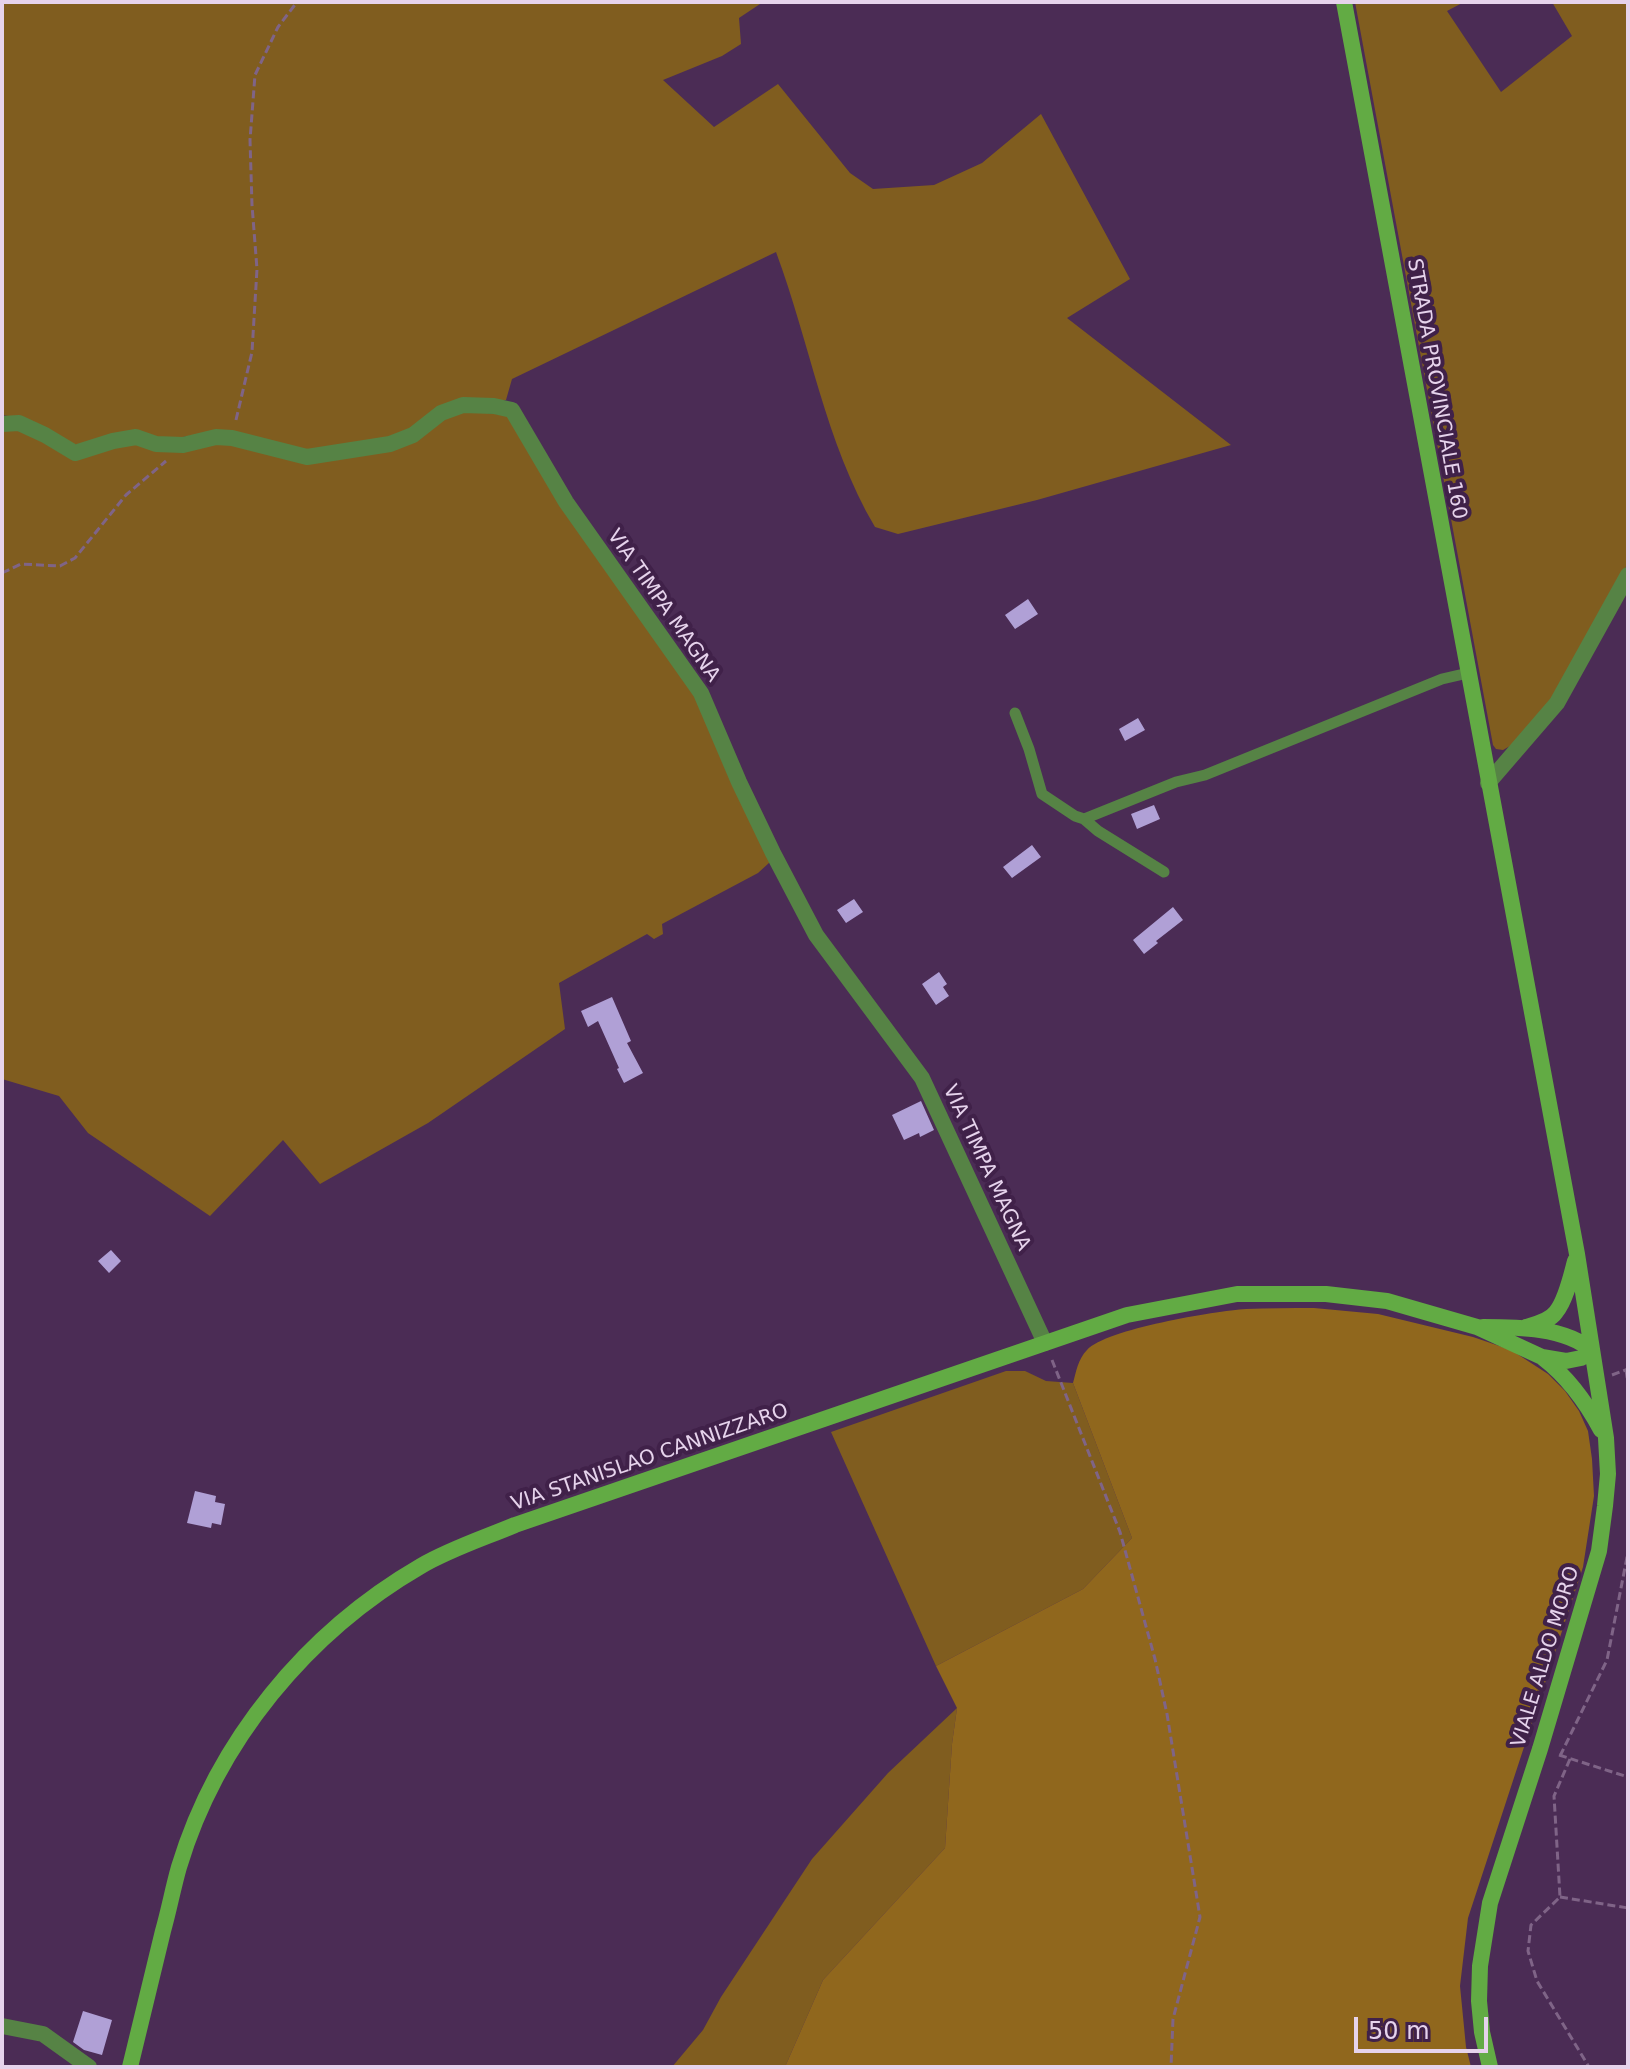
<!DOCTYPE html>
<style>
body{margin:0}
#map{position:relative;width:1630px;height:2069px;overflow:hidden;background:#4b2c55;font-family:"DejaVu Sans",sans-serif}
canvas{display:block}
.frame{position:absolute;inset:0;border:4px solid #e6d3ec;pointer-events:none}
.scale{position:absolute;left:1354px;top:2017px;width:134px;height:36px;box-sizing:border-box;border:4px solid #e6d3ec;border-top:0;padding-left:10px;font-size:24px;line-height:28px;white-space:nowrap;color:#e6d3ec;-webkit-text-stroke:6px #402149;paint-order:stroke}
</style>
<div id="map">
<canvas width="1630" height="2069"></canvas>
<div class="frame"></div>
<div class="scale">50 m</div>
</div>
<script>
const ctx = document.querySelector('canvas').getContext('2d');
ctx.lineJoin = 'round';
function fillPath(path, color) {
  ctx.fillStyle = color;
  ctx.fill(path, 'evenodd');
}
function trace(path, color, width, dash) {
  ctx.strokeStyle = color;
  ctx.lineWidth = width;
  ctx.lineCap = dash ? 'butt' : 'round';
  ctx.setLineDash(dash || []);
  ctx.stroke(path);
}
function write(font, color, halo, rows, align = 'center') {
  ctx.font = font + ' "DejaVu Sans",sans-serif';
  ctx.lineWidth = 8;
  ctx.setLineDash([]);
  ctx.textBaseline = 'middle';
  ctx.strokeStyle = halo;
  ctx.fillStyle = color;
  for (const [text, x, y, turn = 0] of rows) {
    ctx.save();
    ctx.translate(x, y);
    ctx.rotate((+turn || 0) * Math.PI / 180);
    ctx.textAlign = isNaN(turn) ? turn : align;
    if (halo) ctx.strokeText(text, 0, 0);
    ctx.fillText(text, 0, 0);
    ctx.restore();
  }
}
fillPath(new Path2D(`
 M2 2H763L739 18 741 44 722 56 663 80 714 127 778 84 850 173 873 189 934 185 982 163 1041 114 1130 279 1067 318 1231 445 1037 500 898 534 875 527C825 442 810 343 776 252L512 379 506 400H463L411 428 383 439 307 450 215 432 170 439 70 445 21 418 2 415Z
 M1355 2H1464L1447 11 1501 92 1572 36 1552 2H1628V563L1545 710 1519 741 1503 750 1496 749 1493 745Z
 M463 410 512 416 697 696 770 862 758 873 662 924 663 934 654 939 647 934 559 983 565 1029 428 1123 320 1184 283 1140 210 1216 88 1133 59 1096 2 1079V428L26 432 74 459 116 445 232 443 308 462 398 448 447 416Z
 M1006 1371H1025L1046 1381 1073 1383 1132 1538 1083 1589 936 1666 831 1432Z
 M957 1708 952 1744 945 1848 823 1980 785 2067H672L703 2030 721 1997 812 1859 888 1773Z`), '#805d1f');
fillPath(new Path2D(`
 M1314 1308 1378 1314 1473 1337 1511 1350 1548 1374 1565 1391 1579 1411 1588 1431 1592 1459 1594 1496 1583 1567 1468 1918 1460 1986 1466 2047 1471 2067H785L823 1980 945 1848 952 1744 957 1708 936 1666 1083 1589 1132 1538 1073 1383C1076 1372 1078 1359 1087 1350 1106 1329 1215 1311 1246 1309 1268 1308 1291 1308 1314 1308Z`), '#90671d');
fillPath(new Path2D(`
 M1028 599 1038 614 1015 629 1005 615Z
 M1138 718 1145 730 1125 741 1119 729Z
 M1154 805 1160 819 1137 829 1131 814Z
 M1032 845 1041 857 1012 878 1003 867Z
 M854 899 863 912 846 923 837 910Z
 M1173 907 1183 920 1156 941 1158 943 1144 954 1133 940Z
 M939 972 947 984 943 987 949 996 936 1005 922 984Z
 M612 997 631 1041 627 1043 643 1073 624 1083 617 1069 619 1068 598 1021 588 1027 581 1011Z
 M921 1101 934 1130 920 1137 919 1133 904 1140 892 1115Z
 M111 1250 121 1261 109 1273 98 1261Z
 M195 1491 216 1496 215 1502 225 1504 221 1525 212 1523 211 1528 187 1523Z
 M83 2011 112 2020 102 2055 84 2050 73 2042Z`), '#b0a0d6');
trace(new Path2D(`
 M236 420 252 352 257 269 252 205 250 140 255 75 278 27 297 2
 M2 573 21 564 60 566 75 558 126 495 166 461
 M1052 1360 1120 1532 1155 1659 1167 1714 1200 1917 1173 2019 1171 2067
 M1626 1370 1628 1383
 M1612 1375 1628 1369
 M1559 1755 1628 1777
 M1560 1756 1607 1660 1628 1552
 M1570 1759 1554 1796 1560 1897 1531 1925 1528 1951 1537 1981 1589 2067
 M1560 1897 1628 1908`), '#7f6487', 3, [8, 4]);
trace(new Path2D(`
 M1015 713 1029 749 1042 794 1075 816 1084 819 1176 782 1205 775 1442 679 1468 673
 M1084 819 1098 831 1164 872`), '#568345', 11);
trace(new Path2D(`
 M2 424 19 423 45 435 75 453 113 441 136 437 156 444 183 445 216 437 232 438 307 457 390 444 413 435 441 413 463 405 494 406 512 410 566 502 701 693 739 782 773 853 816 935 922 1078 1045 1343
 M1488 783 1557 703 1628 575
 M2 2026 43 2034 89 2067`), '#568345', 16);
trace(new Path2D(`
 M1344 2 1577 1254 1606 1438 1608 1474 1605 1506 1599 1551 1540 1749 1490 1903 1480 1966 1479 2001 1482 2032 1490 2067
 M1483 1327C1516 1327 1566 1327 1592 1351
 M1526 1327C1536 1324 1550 1321 1556 1312 1566 1300 1571 1276 1575 1261
 M1543 1358C1569 1378 1586 1402 1601 1430
 M130 2067C141 2022 152 1977 163 1931 169 1910 173 1888 179 1867 217 1741 307 1632 421 1566 450 1549 484 1538 515 1525L1127 1315 1237 1294H1326L1387 1301 1477 1327 1542 1357 1566 1361 1581 1358 1592 1351`), '#62ab44', 16);
write('20px', '#e6d3ec', '#402149', [
 ["STRADA PROVINCIALE 160",1436,389,80],
 ["VIA TIMPA MAGNA",663,606,55],
 ["VIA TIMPA MAGNA",986,1168,65],
 ["VIA STANISLAO CANNIZZARO",650,1458,-19],
 ["VIALE ALDO MORO",1546,1657,-73]
]);
</script>
